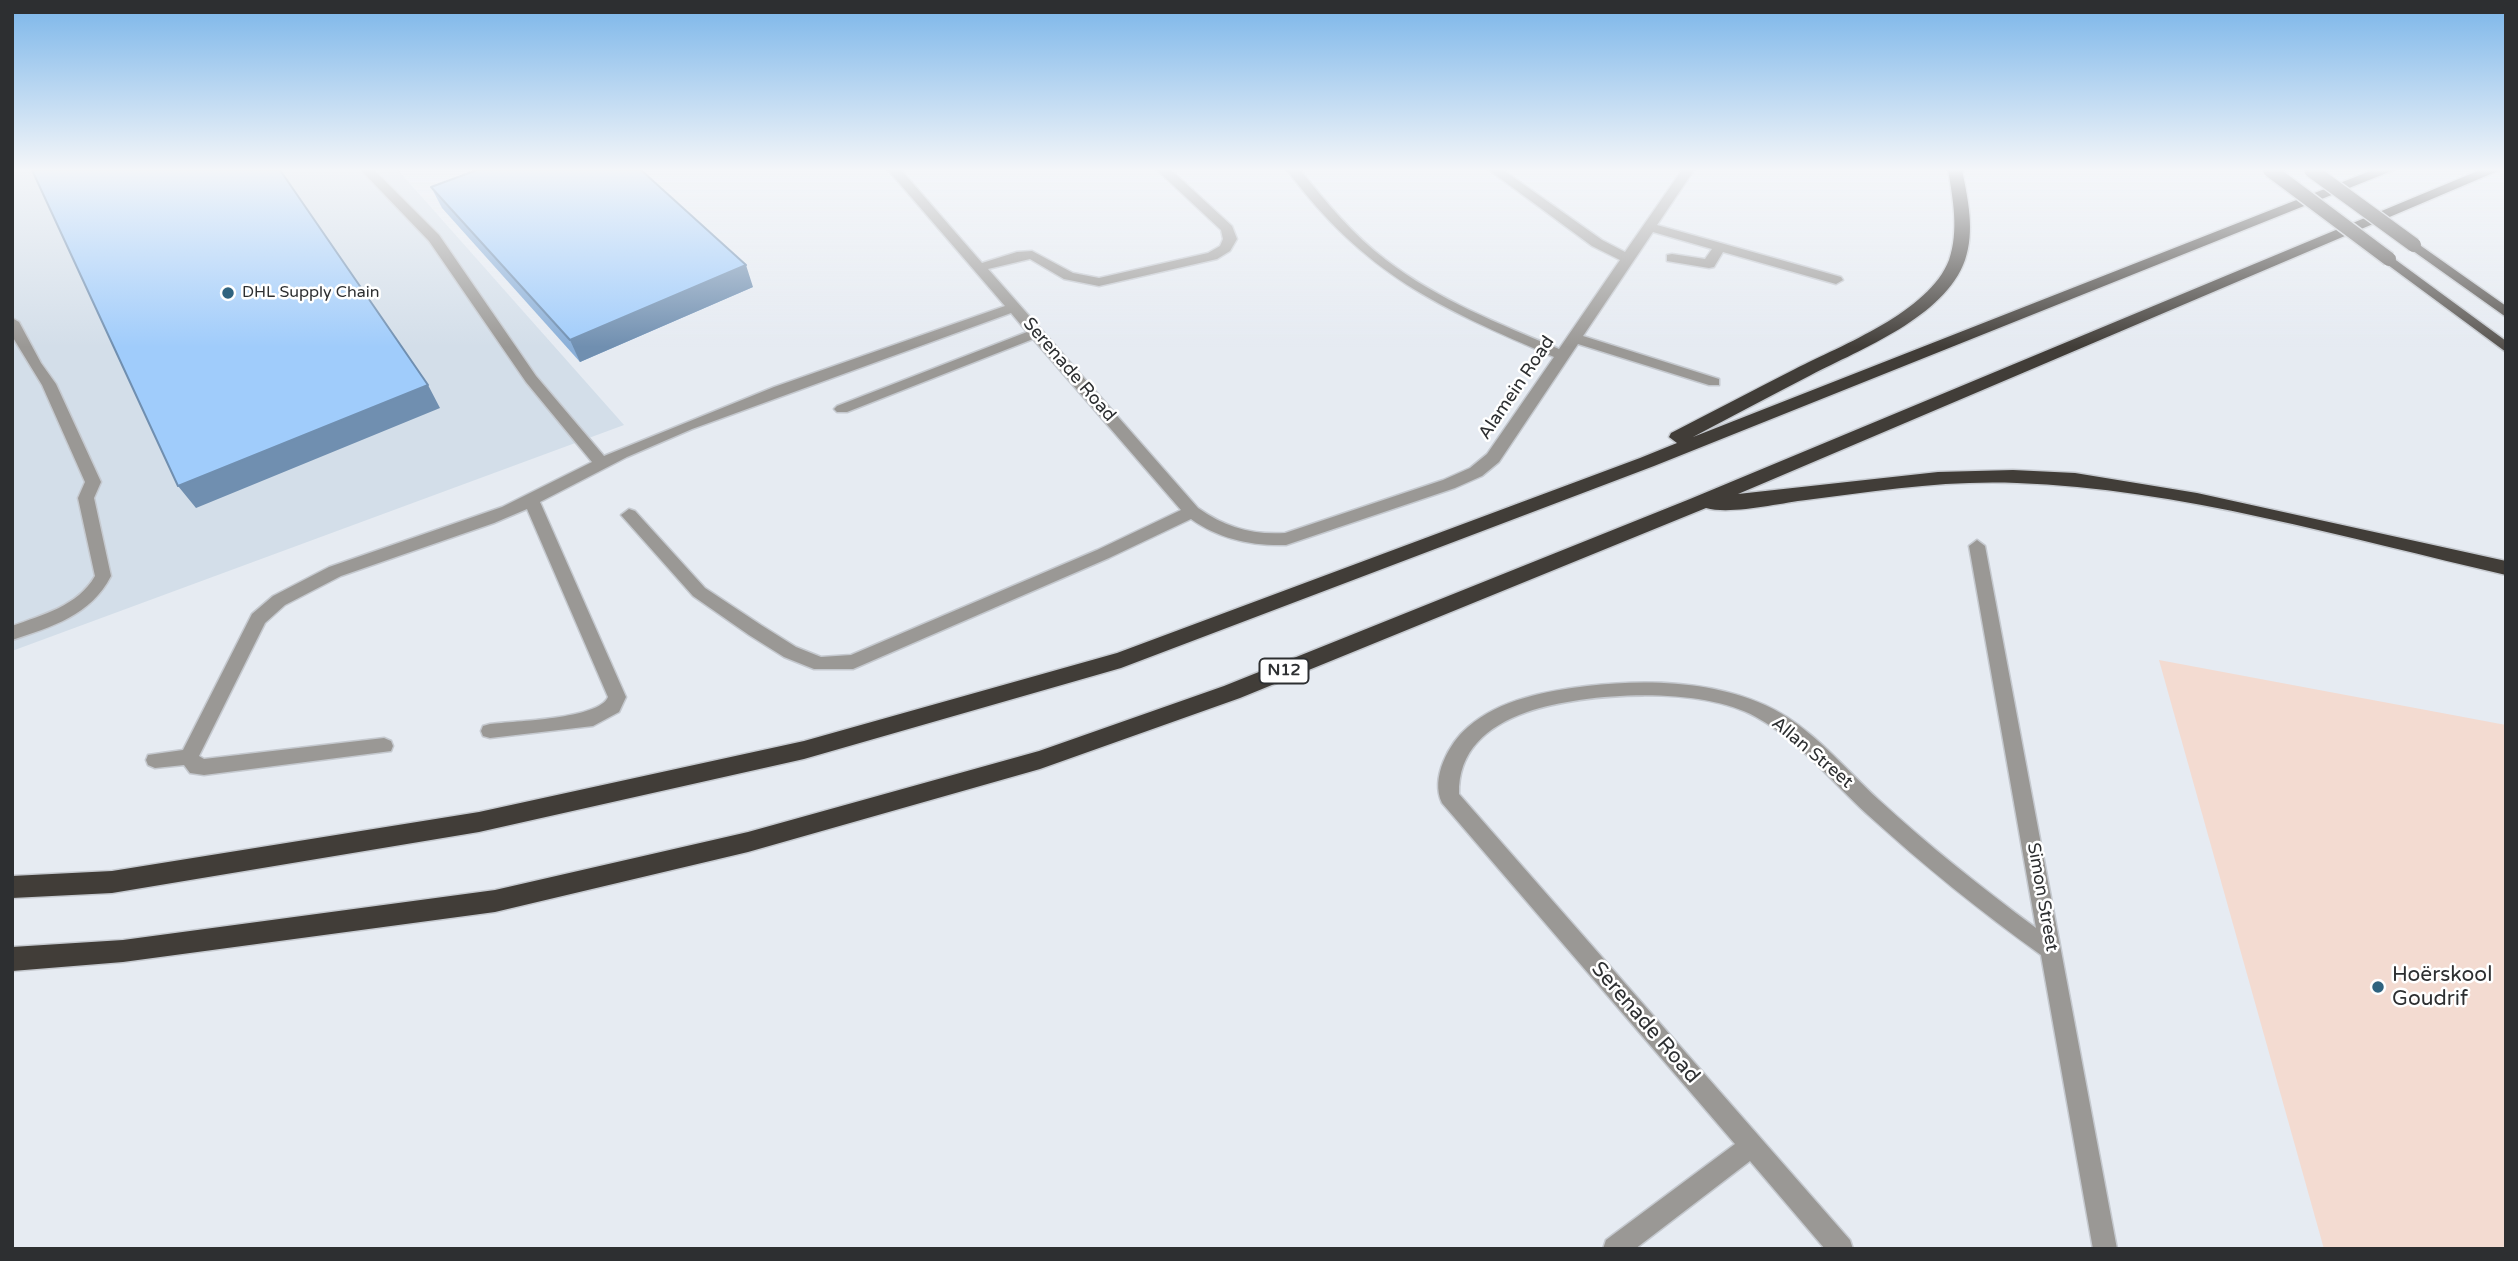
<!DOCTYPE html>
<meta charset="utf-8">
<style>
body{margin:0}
#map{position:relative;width:2518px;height:1261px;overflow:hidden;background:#e6ebf2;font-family:"Varela Round",sans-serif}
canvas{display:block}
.frame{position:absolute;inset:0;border:14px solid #2d2f31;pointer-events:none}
</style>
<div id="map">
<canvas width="2518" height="1261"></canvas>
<div class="frame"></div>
</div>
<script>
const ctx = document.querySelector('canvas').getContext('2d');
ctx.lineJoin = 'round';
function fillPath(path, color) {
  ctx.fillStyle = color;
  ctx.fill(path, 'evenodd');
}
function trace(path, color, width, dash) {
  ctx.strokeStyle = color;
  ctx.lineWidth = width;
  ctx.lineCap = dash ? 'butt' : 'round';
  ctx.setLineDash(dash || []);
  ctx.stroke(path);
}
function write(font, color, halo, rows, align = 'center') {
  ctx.font = font + ' "Varela Round",sans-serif';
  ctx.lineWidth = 5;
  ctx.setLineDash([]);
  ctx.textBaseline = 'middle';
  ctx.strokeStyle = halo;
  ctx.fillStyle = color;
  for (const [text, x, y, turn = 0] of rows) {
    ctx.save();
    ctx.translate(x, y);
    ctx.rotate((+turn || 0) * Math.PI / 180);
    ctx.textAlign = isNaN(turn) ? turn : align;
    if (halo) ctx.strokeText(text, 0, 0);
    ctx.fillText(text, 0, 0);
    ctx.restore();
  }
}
fillPath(new Path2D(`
 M12 170H398L624 425 12 651Z`), '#d3dee9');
fillPath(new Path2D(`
 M2159 660 2506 725V1249H2324Z`), '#f3dbd1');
const minor = new Path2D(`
 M361 170H374L439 235 536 376 604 456 774 387 1005 306 888 170H901L982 263 1017 252 1032 251 1073 273 1099 278 1208 253 1220 246 1223 239 1221 230 1157 170H1171L1232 226 1237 239 1230 251 1217 259 1099 286 1064 279 1030 259 988 269 1198 508C1225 527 1251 535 1285 533L1443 480 1470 468 1487 454 1554 357C1438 307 1365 275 1287 170H1300C1326 202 1353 235 1386 260 1438 300 1500 324 1559 349L1620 260 1592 246 1489 170H1503L1602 240 1625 252 1682 170H1694L1657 225 1841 277 1843 280 1836 284 1723 252 1714 267 1709 268 1667 261V255L1672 254 1705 259 1712 249 1653 232 1583 336 1719 379V385H1709L1578 344 1499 462 1482 476 1455 488 1286 545C1251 546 1219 539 1191 519L1109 558 853 669H814L784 657 749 635 693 596 621 515 629 509 635 511 705 588 761 625 796 647 821 657 851 655 1097 550 1181 510 1033 339 847 412H837L834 409 837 406 1027 332 1011 313 692 429 627 457 540 502 626 697 619 712 593 726 490 738 483 736 481 731 483 726 490 724C514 721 599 719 608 697L527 509 494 523 341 576 285 605 265 623 199 756 204 759 384 738 391 741 393 746 391 751 204 775 190 773 184 765 155 768 148 765 146 760 148 755 183 750 252 614 273 596 329 567 502 507 592 462 526 382 429 241Z
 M12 318 19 322 41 363 56 384 101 482 94 498 111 576C91 615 52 627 12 640V626C42 615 78 606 95 576L78 498 85 482 42 385 12 336Z
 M1977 540 1985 546 2117 1249H2093L2041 955C1981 912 1923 865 1868 815 1832 782 1800 741 1756 717 1700 686 1587 692 1527 712 1487 726 1458 751 1459 794L1850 1240 1853 1249H1825L1750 1161 1635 1249H1603L1606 1240 1735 1144 1442 803C1430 778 1449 743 1468 727 1500 699 1547 691 1587 686 1646 679 1711 681 1765 705 1810 725 1844 768 1879 800 1929 846 1982 888 2036 928L1969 546Z`);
const major = new Path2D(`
 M2414 241 2506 306V317L2409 248 2407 245Z
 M2389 255 2506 341V352L2384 262V256Z`);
const highway = new Path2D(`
 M1948 170H1962C1968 199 1975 231 1965 260 1945 317 1861 349 1811 375 1771 396 1732 416 1693 437L2373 170H2394L1654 466 1121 668 804 759 479 832 112 893 12 898V876L112 871 479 812 804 741 1117 653 1640 458 1677 443 1669 437 1671 433C1713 411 1754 390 1795 369 1842 345 1929 312 1949 260 1959 231 1953 199 1948 170Z
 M2480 170H2500L1738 494 1938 472 2013 470 2075 473 2197 493 2506 561V575C2350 539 2176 488 2017 483 1946 480 1876 491 1806 500 1780 503 1731 515 1706 508L1240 698 1040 769 748 852 495 912 123 962 12 971V947L123 940 495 890 748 832 1039 751 1224 686 1690 499Z`);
trace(minor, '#c5c9cf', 3);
trace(major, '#c5c9cf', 3);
trace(highway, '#c5c9cf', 3);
fillPath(minor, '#9a9895');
fillPath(major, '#585450');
fillPath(highway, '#413d38');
const majorBridge = new Path2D(`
 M2270 170 2389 259
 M2311 170 2414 245`);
trace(majorBridge, '#c5c9cf', 17, []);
trace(majorBridge, '#585450', 14);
fillPath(new Path2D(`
 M431 187 753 287 580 362 442 208Z`), '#8aafd8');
fillPath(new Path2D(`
 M746 265 753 287 580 362 570 340Z
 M428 385 440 408 196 508 178 486Z`), '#708fb0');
const building = new Path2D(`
 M32 170H280L428 385 178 486Z
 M477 170H641L746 265 570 340 431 187Z`);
fillPath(building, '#a0ccfb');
trace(building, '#708fb0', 2);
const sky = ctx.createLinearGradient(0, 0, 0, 347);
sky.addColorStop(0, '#7ab5e9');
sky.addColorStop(0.49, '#f4f6f9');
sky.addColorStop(1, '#f4f6f900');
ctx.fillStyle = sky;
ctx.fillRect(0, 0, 2518, 347);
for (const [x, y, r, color] of [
 [228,293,7,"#2f637f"],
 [2378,987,7,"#2f637f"]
]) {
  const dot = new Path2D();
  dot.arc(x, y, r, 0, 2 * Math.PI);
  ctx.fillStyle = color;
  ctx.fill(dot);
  trace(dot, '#fff', 2.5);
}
write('16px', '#2d2f31', '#fff', [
 ["DHL Supply Chain",242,293]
], 'left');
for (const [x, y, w] of [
 [1284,671,49]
]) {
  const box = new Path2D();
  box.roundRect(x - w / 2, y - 12.5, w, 25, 5);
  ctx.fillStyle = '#fff';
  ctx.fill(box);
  trace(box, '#2d2f31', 2);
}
write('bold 16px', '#2d2f31', null, [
 ["N12",1284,671]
]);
write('18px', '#2d2f31', '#fff', [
 ["Serenade Road",1069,370,49],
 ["Alamein Road",1517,388,-56],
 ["Allan Street",1812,753,40],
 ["Simon Street",2042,897,80]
]);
write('21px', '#2d2f31', '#fff', [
 ["Hoërskool",2392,975],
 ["Goudrif",2392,999]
], 'left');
write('21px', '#2d2f31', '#fff', [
 ["Serenade Road",1645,1023,49]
]);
</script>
